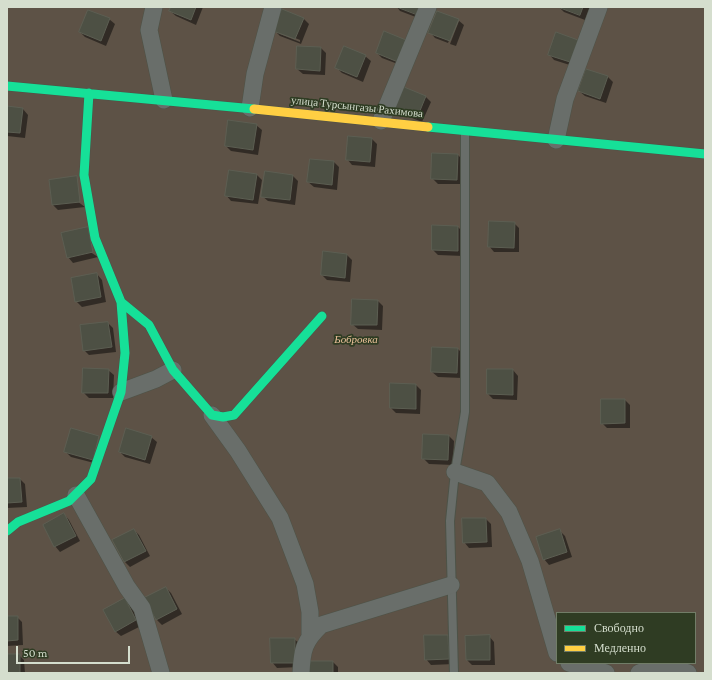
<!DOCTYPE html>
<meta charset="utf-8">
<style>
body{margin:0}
#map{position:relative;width:712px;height:680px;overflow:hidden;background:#2f3629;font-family:"Crimson Pro",serif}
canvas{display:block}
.frame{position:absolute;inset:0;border:8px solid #d5dece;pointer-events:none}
.legend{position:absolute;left:556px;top:612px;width:140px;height:52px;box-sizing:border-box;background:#2f3c23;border:1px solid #717d67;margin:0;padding:5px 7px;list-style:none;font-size:12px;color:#d5dece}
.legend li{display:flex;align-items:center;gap:8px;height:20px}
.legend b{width:20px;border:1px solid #717d67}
.scale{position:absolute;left:16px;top:646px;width:114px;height:18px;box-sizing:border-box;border:2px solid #d5dece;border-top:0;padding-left:5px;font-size:12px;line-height:14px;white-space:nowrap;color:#d5dece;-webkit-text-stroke:3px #2f3c23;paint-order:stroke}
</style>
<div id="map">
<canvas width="712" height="680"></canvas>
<div class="frame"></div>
<ul class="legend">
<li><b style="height:5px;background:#16e098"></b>Свободно</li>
<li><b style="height:5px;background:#ffcf43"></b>Медленно</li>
</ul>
<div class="scale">50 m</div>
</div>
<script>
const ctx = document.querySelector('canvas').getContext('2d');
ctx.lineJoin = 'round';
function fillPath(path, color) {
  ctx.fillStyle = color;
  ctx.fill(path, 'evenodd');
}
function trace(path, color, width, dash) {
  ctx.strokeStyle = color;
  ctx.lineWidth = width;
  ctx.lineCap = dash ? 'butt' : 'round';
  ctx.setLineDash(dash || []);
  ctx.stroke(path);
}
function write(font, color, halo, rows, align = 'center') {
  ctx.font = font + ' "Crimson Pro",serif';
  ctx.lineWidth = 3.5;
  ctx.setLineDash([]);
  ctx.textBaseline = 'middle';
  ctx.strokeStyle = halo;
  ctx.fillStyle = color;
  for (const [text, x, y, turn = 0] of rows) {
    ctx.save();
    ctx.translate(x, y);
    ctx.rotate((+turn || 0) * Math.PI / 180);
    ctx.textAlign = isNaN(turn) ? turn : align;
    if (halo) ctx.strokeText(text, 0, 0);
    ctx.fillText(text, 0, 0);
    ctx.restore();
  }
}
fillPath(new Path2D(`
 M7 7H705V673H7ZM557 613H695V663H557Z`), '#5d5246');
fillPath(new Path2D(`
 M172 7H203L196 25 176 16 170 11Z
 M397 7H426L421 19 400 11Z
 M559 7H590L585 20 564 12Z
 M303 18 309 24 301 44 280 36 275 31ZM280 32 300 40V42L280 34Z
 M109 19 115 24 106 46 85 37 80 32Z
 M458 20 464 25 456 46 450 44 459 21H457L448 43 435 38 430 32Z
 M385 32 403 66 382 58 377 53Z
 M556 34 576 67 554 60 549 54Z
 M321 48 326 53 325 75 303 74 297 69Z
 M365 56 371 61 363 82 342 73 337 68Z
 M586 70 608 77 613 82 606 103 585 96 579 91Z
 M425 96 431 102 422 122 402 114 396 109Z
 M7 107 23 109 28 115 25 138 7 136Z
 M256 125 262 130 258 155 231 151 226 146Z
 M372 139 377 144 375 167 352 165 347 159Z
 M458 155 463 160 462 184H438L432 178Z
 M334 162 339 167 337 190 314 187 308 182Z
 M257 175 262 180 258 204 231 201 226 195Z
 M293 176 298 181 295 205 268 201 262 196Z
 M50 181 85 207 58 210 53 205Z
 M514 223 519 228V252H494L489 246Z
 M433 226 458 227 463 232V256L438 255 433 250Z
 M63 234 98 257 73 263 68 257Z
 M324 253 347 255 352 260 350 282 327 280 322 275Z
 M97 274 102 280 106 302 82 307 76 301Z
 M378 301 383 306 382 330 358 329 352 324Z
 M108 323 113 328 116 352 89 355 84 350Z
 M433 348 458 349 463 354 462 378 438 377 432 372Z
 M108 370 114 375 113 398H89L83 392Z
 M513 370 518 376 517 400 493 399 488 394Z
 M416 385 421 390 420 414 396 413 391 408Z
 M625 400 630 405V428H607L602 423Z
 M72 429 98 464 71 457 65 451Z
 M449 436 454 441 453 465 429 464 424 459Z
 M151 437 157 442 150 464 125 457 120 452Z
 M7 479H20L25 484 27 507 7 508Z
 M64 514 69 520 80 541 60 552 55 546 44 525Z
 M463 519H486L491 524 492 547 469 548 464 542Z
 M134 530 139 535 150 556 130 567 125 562 113 540Z
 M559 530 565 536 572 557 549 565 544 559Z
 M166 588 171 593 182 614 162 625 157 620 145 599Z
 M124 599 130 604 141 626 121 636 115 631Z
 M7 617H17L22 622 23 645 7 646Z
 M425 636H448L453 641 454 664 431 665 426 659Z
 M489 636 494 642 495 665H472L467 660Z
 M294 639 300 644V667L277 668 272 662Z
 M7 655H19L24 660 25 673H7Z
 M333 662 338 667V673H310Z`), '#0007');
const building = new Path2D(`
 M171 7H196L191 20 169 11Z
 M397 7H419L416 14Z
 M558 7H583L580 15Z
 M282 9 304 18 295 39 273 31Z
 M88 10 110 18 101 41 79 32Z
 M437 11 459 19 450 41 428 33Z
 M384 31 406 40 398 62 376 53Z
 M556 32 578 40 570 62 548 55Z
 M297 46 321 47 320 71 296 69Z
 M344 46 366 55 357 77 335 68Z
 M586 69 608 76 600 99 578 91Z
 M404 87 426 96 417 118 395 109Z
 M7 106 23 108 20 133 7 132Z
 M228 120 257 124 253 150 225 146Z
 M348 136 372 138 370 162 346 160Z
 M432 153 458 154 457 180 431 179Z
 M310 159 334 161 332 185 307 182Z
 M229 170 257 174 253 200 225 196Z
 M265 171 293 175 290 200 261 197Z
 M77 176 80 202 52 205 49 180Z
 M489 221 515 222 514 248 488 247Z
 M432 225 458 226V251L432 250Z
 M88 227 93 252 67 258 61 233Z
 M323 251 347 254 345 278 321 275Z
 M97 273 101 297 75 302 71 278Z
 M352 299 378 300 377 325H351Z
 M108 322 112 347 83 351 80 325Z
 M432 347 458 348 457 373 431 372Z
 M83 368 109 369 108 393H82Z
 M487 369H513V395L487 394Z
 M390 383 416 384V409L390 408Z
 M601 399H625V423L601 424Z
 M71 428 99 436 93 460 64 452Z
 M126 428 152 436 145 460 119 452Z
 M423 434 449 435 448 460 422 459Z
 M7 478H20L22 502 7 503Z
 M64 513 76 536 54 547 43 525Z
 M462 518H486L487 542 463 543Z
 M134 529 146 551 124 562 112 540Z
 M560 529 567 552 543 560 536 537Z
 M166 587 177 609 156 620 144 598Z
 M125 598 136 620 115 632 103 610Z
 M7 616H18V640L7 641Z
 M424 635H448L449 659 425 660Z
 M490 635V660H466L465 636Z
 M270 638H295V663H271Z
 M7 654H20V673H7Z
 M309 661H333V673H309Z`);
fillPath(building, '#4d5044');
trace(building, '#5c5e52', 1);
const lane = new Path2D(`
 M454 673 450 521 455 472 465 412V131`);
const street = new Path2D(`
 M154 7 149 30 164 100
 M250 108 255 74 273 7
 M381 121 428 7
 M556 140 565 99 599 7
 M121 392 156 379 173 370
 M212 415 238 451 280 518 305 584 310 612V635
 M455 472 487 483 509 512 530 561 557 653
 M76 495 127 587 142 608 161 673
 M569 663 606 673
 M301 673C302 650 304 641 321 625L451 585
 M639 673 661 665 688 673`);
const fast = new Path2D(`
 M7 86 254 109
 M428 127 705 154
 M121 302 149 325 173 370 212 415 223 417 234 415 322 316
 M7 531 18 522 69 501 91 479 121 392 125 353 121 302 95 238 84 175 89 93`);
const slow = new Path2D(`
 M254 109 428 127`);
trace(lane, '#4d5348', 10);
trace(street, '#4d5348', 18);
trace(fast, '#4d5348', 10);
trace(slow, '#4d5348', 10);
trace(lane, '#696e6a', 8);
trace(street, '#696e6a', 17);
trace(fast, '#16e098', 9);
trace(slow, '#ffcf43', 9);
write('11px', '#d5dece', '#2f3c23', [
 ["улица Турсынгазы Рахимова",357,107,6]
]);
write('italic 11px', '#ebc19a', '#2f3c23', [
 ["Бобровка",356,340]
]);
</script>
